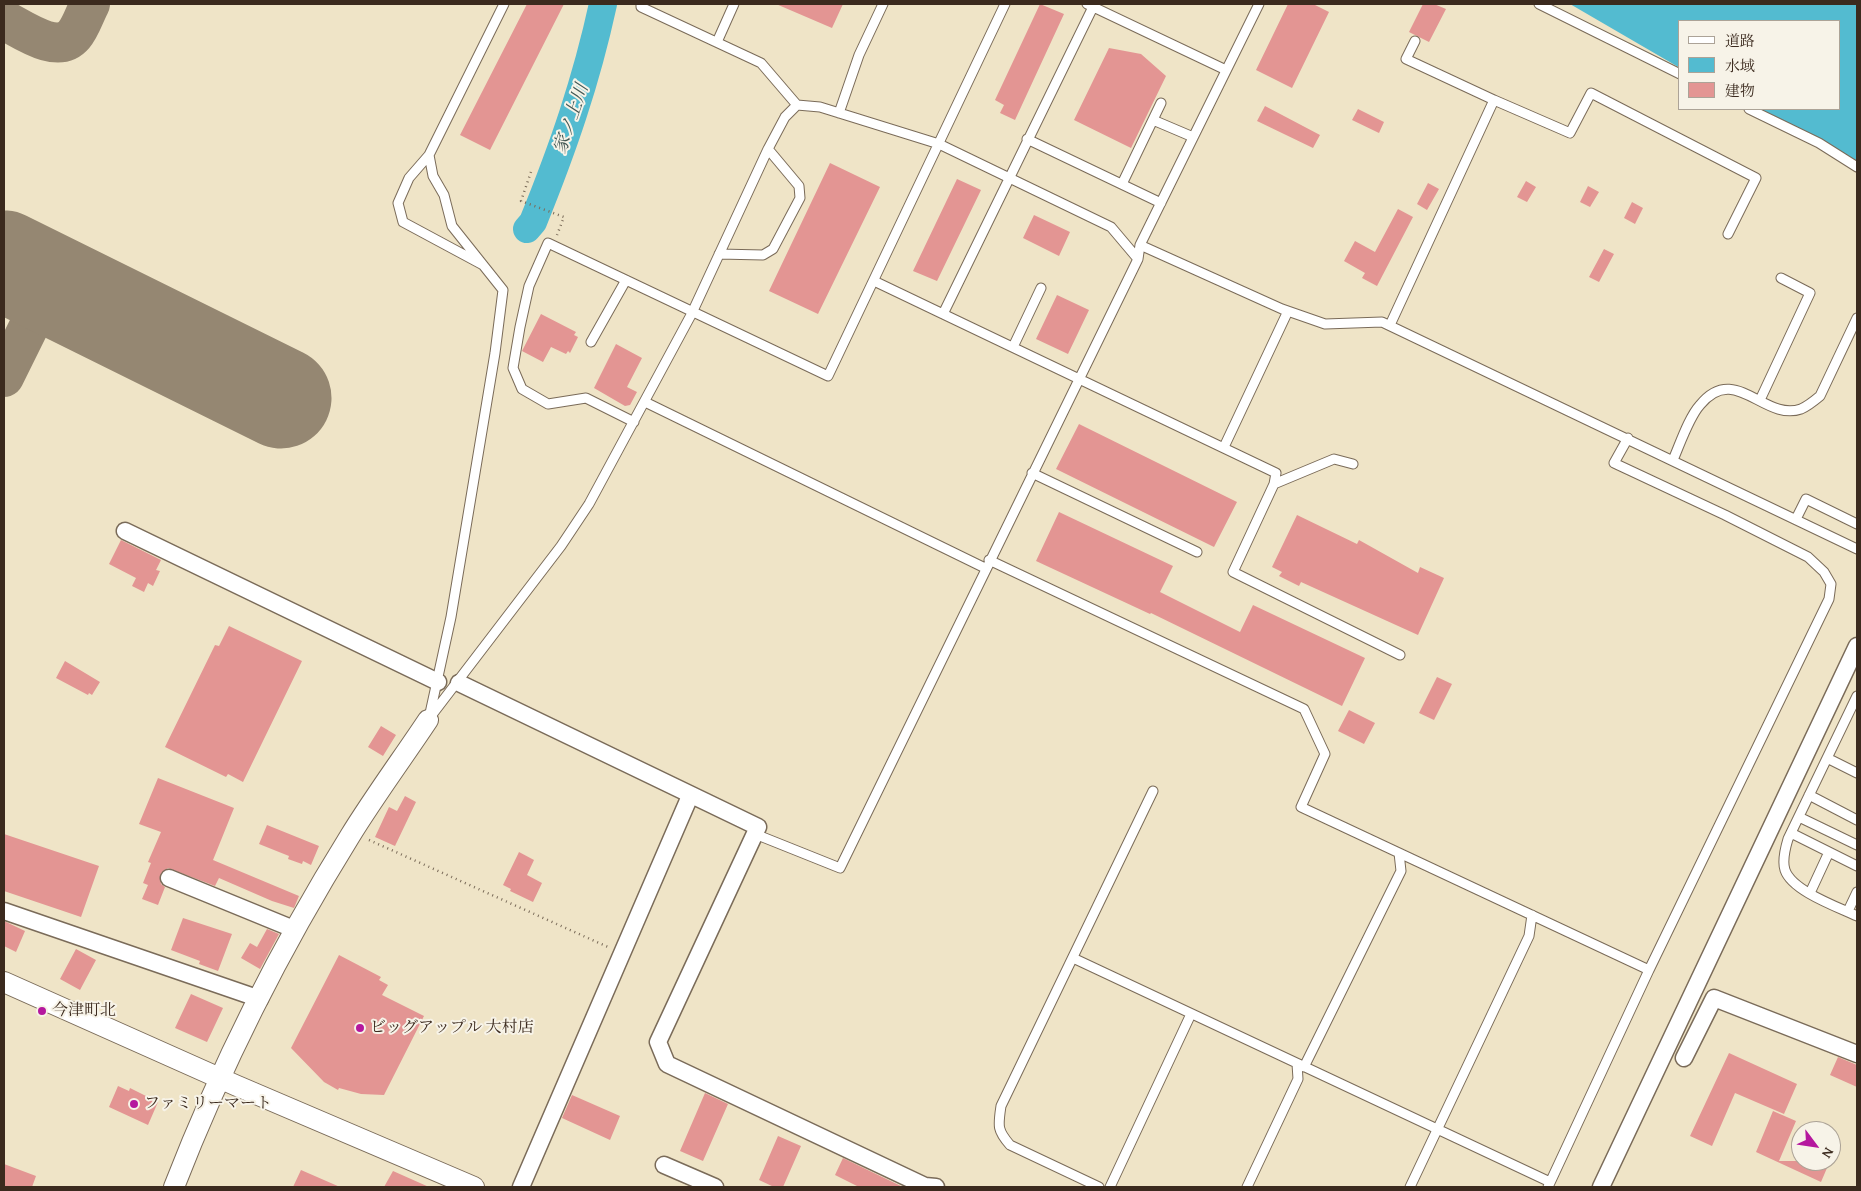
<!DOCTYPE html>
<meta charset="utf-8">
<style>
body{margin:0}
#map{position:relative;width:1861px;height:1191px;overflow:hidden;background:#efe4c7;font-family:"Gentium Book Plus","Noto Serif JP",serif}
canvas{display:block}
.frame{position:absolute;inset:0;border:5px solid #3b2a1e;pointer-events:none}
.legend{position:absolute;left:1678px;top:20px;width:162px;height:90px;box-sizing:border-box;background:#f7f3e8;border:1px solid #aca397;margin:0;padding:6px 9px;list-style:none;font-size:15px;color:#3b2a1e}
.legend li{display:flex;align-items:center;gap:10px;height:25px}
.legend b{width:25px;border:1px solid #aca397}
.north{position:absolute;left:1791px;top:1121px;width:50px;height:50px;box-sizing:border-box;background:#f7f3e8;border:1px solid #aca397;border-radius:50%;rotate:121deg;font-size:14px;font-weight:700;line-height:20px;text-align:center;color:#3b2a1e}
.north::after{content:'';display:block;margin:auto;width:18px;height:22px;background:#b5179e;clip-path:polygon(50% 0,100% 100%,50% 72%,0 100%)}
</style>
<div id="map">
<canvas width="1861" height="1191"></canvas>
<div class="frame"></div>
<ul class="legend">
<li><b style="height:6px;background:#fff"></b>道路</li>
<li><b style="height:14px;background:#53bbd0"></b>水域</li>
<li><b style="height:14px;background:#e39593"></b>建物</li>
</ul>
<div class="north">N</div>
</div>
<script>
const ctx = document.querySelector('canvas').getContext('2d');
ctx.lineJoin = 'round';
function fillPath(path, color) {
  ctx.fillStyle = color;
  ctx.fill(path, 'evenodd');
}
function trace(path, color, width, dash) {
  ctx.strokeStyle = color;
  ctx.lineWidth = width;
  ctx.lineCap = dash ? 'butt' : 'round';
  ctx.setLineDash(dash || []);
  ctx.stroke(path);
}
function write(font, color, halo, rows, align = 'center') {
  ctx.font = font + ' "Gentium Book Plus","Noto Serif JP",serif';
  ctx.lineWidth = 4;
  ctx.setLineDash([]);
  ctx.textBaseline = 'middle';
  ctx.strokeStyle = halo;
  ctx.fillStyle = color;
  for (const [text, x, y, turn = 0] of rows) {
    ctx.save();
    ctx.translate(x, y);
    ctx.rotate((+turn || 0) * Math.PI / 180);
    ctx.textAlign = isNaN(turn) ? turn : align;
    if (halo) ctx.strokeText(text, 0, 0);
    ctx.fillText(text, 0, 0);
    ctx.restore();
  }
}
fillPath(new Path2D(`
 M1570 4H1857V170L1750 109H1840V21H1680V68Z`), '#53bbd0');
trace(new Path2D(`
 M527 229 533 222C563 148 586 82 603 4`), '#53bbd0', 28);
trace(new Path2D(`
 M4 20C22 29 57 55 74 35 81 27 85 13 90 4
 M4 377 50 284`), '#958772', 40);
trace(new Path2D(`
 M4 261 281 398`), '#958772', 101);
fillPath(new Path2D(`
 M527 4H564L490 150 460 135Z
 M776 4H843L832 28Z
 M1040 4 1064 14 1015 120 1000 113 1004 105 995 100Z
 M1288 4H1313L1329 12 1292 88 1256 70Z
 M1423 4H1434L1446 9 1429 42 1409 32Z
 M1109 48 1141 54 1166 76 1131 148 1074 120Z
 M1265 106 1320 135 1313 148 1257 121Z
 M1358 109 1384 122 1379 133 1352 120Z
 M830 163 880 187 818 314 769 291Z
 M957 179 981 190 937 281 913 271Z
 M1526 181 1536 187 1527 202 1517 197Z
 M1428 183 1439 189 1427 210 1417 204Z
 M1588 186 1599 192 1590 207 1580 202Z
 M1632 202 1643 208 1635 224 1624 218Z
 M1398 209 1413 217 1377 286 1362 278 1365 273 1344 261 1355 241 1375 252Z
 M1034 215 1070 232 1059 256 1023 238Z
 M1604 249 1614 254 1599 282 1589 277Z
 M1057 295 1089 310 1068 354 1036 339Z
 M541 314 576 332 574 335 578 337 570 353 568 351 566 354 551 347 543 362 522 351Z
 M616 344 642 358 627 387 637 392 630 405 625 406 594 388Z
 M1079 424 1237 502 1214 547 1056 469Z
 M1059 512 1173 566 1160 592 1240 632 1253 605 1365 658 1342 706 1151 613 1150 614 1036 561Z
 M1297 515 1357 544 1359 540 1418 573 1420 567 1444 578 1418 635 1301 582 1299 586 1279 576 1282 572 1272 567Z
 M121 540 161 560 156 570 160 571 153 586 148 583 144 592 132 586 136 578 109 564Z
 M229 626 302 661 243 782 228 774 226 777 165 747 215 645 219 646Z
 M65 661 100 682 92 695 89 693 88 695 56 678Z
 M1437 677 1452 684 1434 720 1419 713Z
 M1349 710 1375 723 1364 744 1338 731Z
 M381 726 396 735 383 756 368 747Z
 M158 778 234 808 213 860 299 896 294 908 272 901 219 878 215 886 168 868 160 875 161 884 165 887 158 905 142 899 148 885 143 883 151 863 148 862 161 832 139 824Z
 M405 796 416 802 395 846 375 837 389 807 397 811Z
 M267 825 319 846 311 865 303 861 302 864 288 859 289 856 259 844Z
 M4 834 99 866 81 917 4 891Z
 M519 852 534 860 527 875 542 883 533 902 510 891 511 889 503 885Z
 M183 918 232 934 218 971 199 964 200 961 171 950Z
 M4 921 25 931 16 952 4 946Z
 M267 929 279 934 260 969 241 958 250 943 257 947Z
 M76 949 96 960 80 990 60 979Z
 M339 955 381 977 379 980 388 985 382 995 424 1016 384 1095 361 1094 339 1088 338 1090 324 1082 291 1048Z
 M191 994 223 1008 207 1042 175 1028Z
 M1729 1053 1797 1084 1784 1114 1735 1093 1712 1146 1690 1136Z
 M1838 1057 1857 1065V1087L1830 1075Z
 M118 1086 129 1091 130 1088 158 1102 148 1125 109 1107Z
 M705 1093 728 1104 703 1161 680 1151Z
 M572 1095 620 1116 610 1140 562 1118Z
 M1773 1111 1796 1121 1779 1161H1830L1821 1182 1756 1152Z
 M778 1136 801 1146 783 1187H774L759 1180Z
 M843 1158 874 1173 903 1187H859L835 1175Z
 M4 1164 36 1176 32 1187H4Z
 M301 1170 340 1187H293Z
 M393 1171 429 1187H384Z`), '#e39593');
const service = new Path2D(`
 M641 4V7L761 63 797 105
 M1087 4 1226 70
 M1539 4 1680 74
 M1093 7 943 314 1276 473 1274 484 1233 572 1400 655
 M717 42 734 4
 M1494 100 1570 133 1591 93 1756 178 1728 234
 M1749 109 1819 143 1857 167
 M839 113 859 55 883 4
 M1153 120 1193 137
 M1027 139 1161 203
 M429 155 504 4
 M1122 184 1161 103
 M1140 245 1282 309 1325 324 1382 322 1857 549
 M719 254 763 255 773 249 800 198 799 186 768 149
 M874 281 943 314
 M1390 325 1494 100 1406 59 1415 41
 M591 342 626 280
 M1013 347 1041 288
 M1760 400 1810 293 1781 278
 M645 402 985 568
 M634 422 586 398 548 404 522 389 513 368 520 327 529 286 548 243 828 376 1005 4
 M1628 438 1614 463 1725 515 1808 557 1824 572 1831 584 1829 599 1649 970
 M1224 447 1288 311
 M1673 460C1680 444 1689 417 1700 405 1735 362 1764 422 1801 409 1808 406 1814 401 1820 396L1857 318
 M1032 473 1197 552
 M1274 484 1334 459 1353 464
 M1796 519 1806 499 1857 524
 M989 560 1304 709 1325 754 1301 807 1649 970 1548 1187
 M1857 696 1788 839C1785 849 1782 861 1785 870 1792 891 1838 907 1857 916
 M429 718 451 617 495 353 503 290 452 226 444 195 433 176 429 155 409 178 398 203 403 222 483 265
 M428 720 561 546 589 504 691 315 768 149 785 117 797 105 820 107 939 144 1111 227 1138 259
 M1827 758 1857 773
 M1809 795 1857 820
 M1799 817 1857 845
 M1791 833 1857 866
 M755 834 840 868 1138 259 1140 245 1259 4
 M1810 893 1829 852
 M1848 911 1857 892
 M1073 958 1550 1182
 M1304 1067 1401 871 1399 853
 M1099 1187 1010 1145C997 1130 998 1126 1001 1106L1153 791
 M1110 1187 1191 1014
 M1247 1187 1298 1079 1297 1064
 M1410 1187 1529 936 1532 915`);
const minor = new Path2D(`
 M125 531 438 682
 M459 683 758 827 658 1042 667 1064 925 1186 936 1187
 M169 878 296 930
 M4 911 260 999
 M1684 1058 1714 998 1857 1054
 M664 1165 715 1187
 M521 1187 690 796
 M1601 1187 1857 646`);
const tertiary = new Path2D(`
 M4 982 235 1085 474 1187
 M174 1187C221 1066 281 947 350 836 374 797 402 759 428 720`);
trace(service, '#7a6b59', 11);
trace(minor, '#7a6b59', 19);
trace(tertiary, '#7a6b59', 22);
trace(new Path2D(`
 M531 172 521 201 564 217 557 235
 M369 840 608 947`), '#7a6b59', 2.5, [1, 4]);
trace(service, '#fff', 9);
trace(minor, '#fff', 16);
trace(tertiary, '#fff', 20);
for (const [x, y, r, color] of [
 [42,1011,5,"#b5179e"],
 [360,1028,5,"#b5179e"],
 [134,1104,5,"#b5179e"]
]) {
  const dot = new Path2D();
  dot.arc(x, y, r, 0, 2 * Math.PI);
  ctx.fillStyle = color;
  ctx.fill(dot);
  trace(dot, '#f7f3e8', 2);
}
write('16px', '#3b2a1e', '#f7f3e8', [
 ["今津町北",52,1011],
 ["ビッグアップル 大村店",370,1028],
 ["ファミリーマート",144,1104]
], 'left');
write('italic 18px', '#425653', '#f7f3e8', [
 ["家ノ上川",572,119,-71]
]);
</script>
